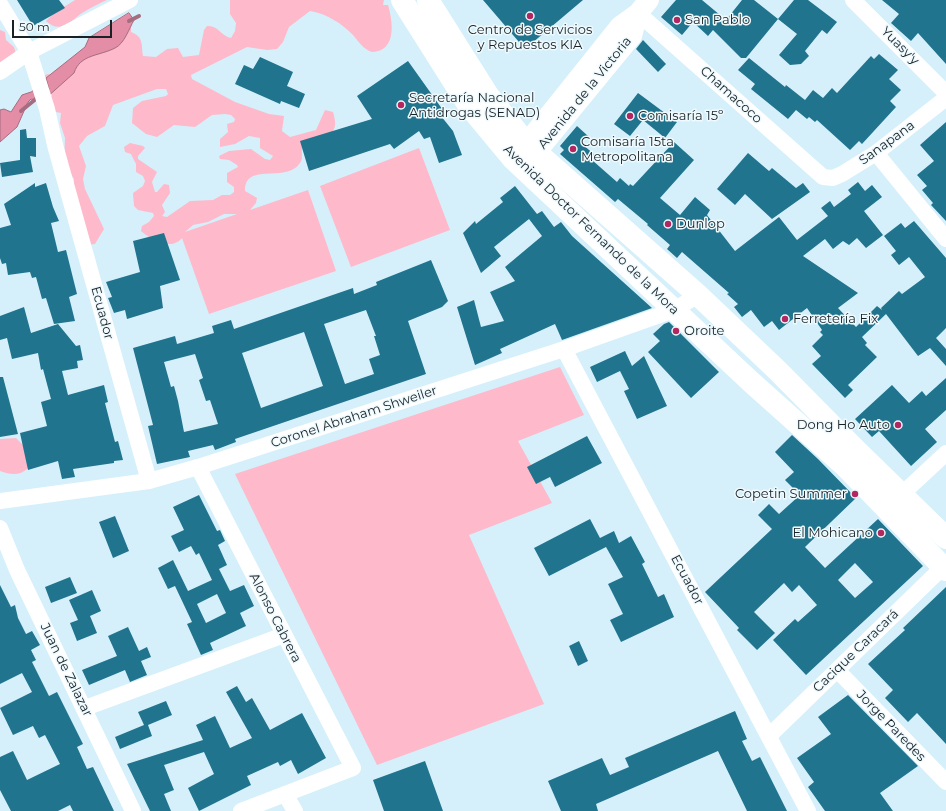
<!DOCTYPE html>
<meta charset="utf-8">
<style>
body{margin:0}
#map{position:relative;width:946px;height:811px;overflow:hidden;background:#d5f0fa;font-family:Montserrat,sans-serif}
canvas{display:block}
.scale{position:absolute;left:12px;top:20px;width:100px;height:18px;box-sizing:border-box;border:2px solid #182226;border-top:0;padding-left:5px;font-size:12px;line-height:14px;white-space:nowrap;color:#182226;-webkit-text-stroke:3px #effafe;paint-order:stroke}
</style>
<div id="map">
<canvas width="946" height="811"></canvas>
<div class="scale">50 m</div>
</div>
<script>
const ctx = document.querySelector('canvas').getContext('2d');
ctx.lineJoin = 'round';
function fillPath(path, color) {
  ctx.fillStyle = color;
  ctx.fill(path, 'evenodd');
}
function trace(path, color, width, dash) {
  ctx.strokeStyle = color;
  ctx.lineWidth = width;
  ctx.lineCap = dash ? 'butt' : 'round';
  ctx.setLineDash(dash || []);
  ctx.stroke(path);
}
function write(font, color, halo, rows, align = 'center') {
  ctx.font = font + ' Montserrat,sans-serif';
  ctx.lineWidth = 3;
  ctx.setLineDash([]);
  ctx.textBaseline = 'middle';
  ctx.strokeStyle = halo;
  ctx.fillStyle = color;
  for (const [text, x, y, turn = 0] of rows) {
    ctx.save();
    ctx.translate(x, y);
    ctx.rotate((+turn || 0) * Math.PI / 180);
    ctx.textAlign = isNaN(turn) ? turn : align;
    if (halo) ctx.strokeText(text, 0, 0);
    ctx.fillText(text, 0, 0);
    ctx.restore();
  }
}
fillPath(new Path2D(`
 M75 0H107C98 4 90 8 82 13 70 22 60 34 46 21L54 13Z
 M230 0H384L383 5H388C393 22 397 51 372 52 363 49 359 42 353 35 343 24 325 13 310 11L289 27 283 42 277 49 267 50 247 47 191 75 192 79 235 102 269 114 284 116 282 131 290 137 316 130 325 110 333 112C335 119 337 127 332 132L303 145C300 151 304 159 300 163 286 184 245 161 245 191L257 198 256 203 250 210 308 190 336 271 209 314 182 238C172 251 151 240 141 231L142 226 149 222 154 216 153 213 138 210 134 206 133 193 143 186 145 181 143 176 136 172V164L131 154 125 152 124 147 130 143 143 146 145 148 138 156V159L157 172 152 182 155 192H157L164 184 169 185 170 193 162 205 165 212 162 216 167 217 190 201 213 200 222 195H230L234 192V187L227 182V173L238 167 237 165 229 160 220 159 219 156 229 151 251 149 265 159 270 160 273 156 260 148V138L249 136 235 144 220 147V139L228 132 227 124 234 122 235 119 231 115 225 114 212 115 195 127 174 125 157 137 146 134 132 123 133 108 142 101 166 96 168 94 166 89H157L113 105 105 126 87 136 79 146 86 166 83 179 85 189 104 229 95 244 87 245 74 187V179L64 163 65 138 60 123 61 113 51 111 49 100 52 95 42 76 48 74 54 76 108 29C114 20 118 18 129 17L131 19V32C144 37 141 44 143 56L156 57 167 49 178 48 183 57 199 55 204 30 207 26C218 25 221 36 231 38L235 31 236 23 230 14ZM224 214H237L185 232 193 225 208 222Z
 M0 30 5 32 6 40 14 47 16 54 0 67Z
 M419 148 450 230 351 267 320 186Z
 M560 367 584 415 518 441 552 503 469 535 544 704 377 765 235 474Z
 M16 438 24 446 28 468C20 476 11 475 0 471V439Z`), '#feb9cb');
const water = new Path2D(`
 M129 13 134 20C129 29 124 44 115 48 100 56 80 54 74 73L46 98 41 95 49 89 46 78 85 47 89 38Z
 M42 84 39 101 31 99 28 102 17 127 0 142V110L4 109 11 112 22 95 31 92Z`);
fillPath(water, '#e38da6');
trace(water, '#a66d80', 1);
trace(new Path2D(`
 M129 21 139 16
 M21 111 37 98`), '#a66d80', 4);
fillPath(new Path2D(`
 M17 0H59L65 8 33 26Z
 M483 0H583L525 49Z
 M676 0H702L726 20 742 0H754L778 19 746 58H741L713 30 708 36 693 22 682 35 661 17Z
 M794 0H808L837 22 827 34 822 30 805 51 809 56 801 64 790 65 779 55 797 34 778 19Z
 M882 0H946V64L918 33 911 41 891 23 899 14Z
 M643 40 666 64 658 72 636 49Z
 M879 54 898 70 889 79 901 90 890 101 896 107 862 144 859 141 850 150 817 120 815 122 809 117 807 119 796 110 788 119 751 89 755 84 738 70 749 58 785 87 786 85 805 100 813 90 823 98 832 88 837 93 871 56 874 59Z
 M260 57 293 72 287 86 305 94 299 108 281 101 280 104 235 84 244 65 253 69Z
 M408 61 445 113 441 116 453 131 462 155 439 163 430 137 424 139 419 131 394 149 390 144 309 171 300 141 372 119 357 96Z
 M638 93 677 122 665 138 643 120 630 136 614 124Z
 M946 122V221L931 205 933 203 922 190 927 186 917 175 934 161 920 145Z
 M577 126 588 136 581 143 596 156 592 160 617 182 620 178 629 186 630 184 633 186 674 142 694 160 660 198 680 215 695 197 710 210 707 215 735 251 779 217 797 240 828 216 821 208 830 201 834 207 851 194 848 190 858 182 865 191 872 185 882 197 864 211 883 235 866 248 857 238 849 245 843 241 833 249 825 239 803 256 858 293 838 308 856 327 877 306 882 310 881 308 899 291 902 294 925 277 909 257 899 265 891 255 896 251 884 236 901 223 905 228 914 221 946 258V328L936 338 946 349V366L930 348 918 356 886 314 862 337 867 343 865 345 877 357 848 385 853 390 845 398 812 364 821 356 812 346 823 335 820 332 822 330 807 308 779 330 772 321 764 327 751 310 742 317 734 307 738 304 727 294 729 293 682 252 677 258 667 249 670 245 647 225 648 224 618 199 615 202 560 154 564 150 560 146Z
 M26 129 27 138H36V157L30 156 33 172 2 177 0 163 20 160V130Z
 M748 153 769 171 772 168 796 188 803 183 810 192 772 219 745 194 735 205 717 189Z
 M35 183V187L46 183 53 207 59 221 51 223 58 252 66 250 77 294 69 297 75 321 54 324 46 298 42 299 36 277 32 278 30 272 8 275 6 263 2 264 0 258V228L11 225 4 204Z
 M515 186 537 214 542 211 554 227 561 222 572 236 652 308 562 340 555 324 500 349 502 353 475 365 457 307 474 300 481 327 504 321 490 292 515 281 505 267 542 236 529 219 494 247 501 256 481 273 463 233 475 221 476 224 503 202 500 198Z
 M164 233 180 280 160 286 163 308 127 319 125 310 114 313 108 298 112 297 106 282 140 272 133 241Z
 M431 260 448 301 442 307 408 321 426 374 235 439 236 442 215 450 213 445 188 451 190 457 157 464 148 426 153 425 133 348 175 336 177 344 214 333 212 326 231 320 234 329 353 288 354 294 377 285 376 282ZM366 310 376 336H374L380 355 369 359 374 374 345 384 324 324ZM304 332 323 386 261 408 242 353ZM195 354 203 378 199 380 206 401 210 400 218 424 184 432 178 401 174 386 171 387 164 362Z
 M24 307 31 333 58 324 76 346 80 345 83 360 77 361 78 368 62 371 68 395 104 385 108 402 105 403 115 442 118 441 123 460 114 461V463L73 469 75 477 62 479 58 461 28 470 20 433 47 426 41 402 51 399 43 369 41 370 38 353 12 359 7 338 0 340V316Z
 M669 322 719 372 691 398 648 352 660 341 653 334 664 324Z
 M625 351 632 366 644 356 667 406 637 419 624 391 629 389 620 371 597 382 590 367Z
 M0 377H3L18 434 0 437Z
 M946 378V410L925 429 937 442 911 466 879 431 872 437 855 419 892 385 909 403 922 391 926 396Z
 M792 435 818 459 856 498 805 547 825 568 878 519 923 566 806 675 773 640 795 619 798 622 817 605 799 585 792 592 784 583 754 612 775 633 757 650 737 630 739 628 705 592 772 529 758 515 769 504 779 514 800 495 785 480 794 472 775 452ZM855 563 873 582 855 598 838 580Z
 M587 436 602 463 555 487 550 477 536 484 527 467Z
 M199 495 217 531 220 530 225 541 218 545 227 565 219 569 230 591 244 585 254 606 240 613 246 626 210 643 213 650 201 655 187 624 192 622 175 586 168 589 158 568 173 560 188 591 212 580 199 553 196 555 191 546 179 552 171 536 184 530 173 507ZM217 594 226 613 206 623 197 604Z
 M115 516 129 551 113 558 99 522Z
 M590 519 600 538 614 531 619 543 631 536 645 562 642 564 658 597 664 594 674 617 621 642 610 620 623 614 608 584 623 577 606 547 549 576 534 548Z
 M70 577 77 593 51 603 45 587Z
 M0 585 11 607 15 605 18 618 26 634 32 631 40 645 31 650 36 660 32 662 49 696 57 692 83 744 77 747 87 769 93 767 114 811H73L70 805 58 811H11L0 790V757L13 751 27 780 60 764 45 735 39 738 33 726 13 735 0 708 32 692 22 673 0 684Z
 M946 587V744L917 713 908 722 885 698 893 690 868 664 905 630 903 628Z
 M92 590 101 611 90 616 97 633 77 641 70 623 78 620 69 600Z
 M128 627 139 651 147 647 151 657 141 661 147 675 130 682 125 670 89 685 82 670 117 656 108 636Z
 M579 641 588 661 578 666 569 646Z
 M237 686 246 702 252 698 270 730 302 713 326 758 298 774 291 760 280 766 278 762 247 776 251 785 199 811 188 788 214 774 204 752 164 765 174 790 164 794 171 811H150L127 764 203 740 196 725 215 716 230 748 252 738 226 692Z
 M848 695 918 766 880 793 893 811H825L808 787 814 782 797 758 831 734 818 717Z
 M166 701 172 715 148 725 152 736 120 749 115 737 144 725 138 712Z
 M735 711 747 739 742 741 752 761 760 757 787 811H747L718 751 596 804 598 811H561L548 781 602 758 610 775 629 767 625 758Z
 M425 761 443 811H384L373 780Z`), '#20748e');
trace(new Path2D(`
 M853 0 946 93
 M0 4 29 52 47 109 55 145 149 481
 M638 13 823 177 833 178 842 174 876 153 946 98
 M0 72 29 52 130 0
 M876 153 946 239
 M564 349 808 811
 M198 467 353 768 241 811
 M901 495 946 453
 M0 501 149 481 198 467 564 349 674 310 698 295
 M0 528 17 570 133 811
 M837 670 946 782
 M85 708 284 635
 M769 736 943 567
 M285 794 295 811`), '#fff', 16);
trace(new Path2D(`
 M517 155 620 26 638 13 649 0
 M527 164 632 36 638 13`), '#fff', 20);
trace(new Path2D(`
 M402 0 469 106 513 159 750 381 845 466 946 570
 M428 0 488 95 526 143 698 295 778 371 854 448 946 538`), '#fff', 22);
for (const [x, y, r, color] of [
 [530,16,4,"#b32761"],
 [677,20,4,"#b32761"],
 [401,105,4,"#b32761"],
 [630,116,4,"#b32761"],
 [573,149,4,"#b32761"],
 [668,224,4,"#b32761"],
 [785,319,4,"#b32761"],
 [676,331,4,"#b32761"],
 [898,425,4,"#b32761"],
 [855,494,4,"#b32761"],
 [881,533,4,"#b32761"]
]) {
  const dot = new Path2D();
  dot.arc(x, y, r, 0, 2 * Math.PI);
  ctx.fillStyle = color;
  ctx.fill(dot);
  trace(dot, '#effafe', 1.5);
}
write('13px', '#182226', '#effafe', [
 ["San Pablo",685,20],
 ["Centro de Servicios",530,30,"center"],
 ["y Repuestos KIA",530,45,"center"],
 ["Secretaría Nacional",409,98],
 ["Antidrogas (SENAD)",409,113],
 ["Comisaría 15º",638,116],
 ["Comisaría 15ta",581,142],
 ["Metropolitana",581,157],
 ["Dunlop",676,224],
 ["Ferretería Fix",793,319],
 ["Oroite",684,331],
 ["Dong Ho Auto",890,425,"right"],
 ["Copetin Summer",847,494,"right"],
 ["El Mohicano",873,533,"right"]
], 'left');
write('13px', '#182226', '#effafe', [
 ["Yuasy'y",900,46,45],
 ["Avenida de la Victoria",585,93,-51],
 ["Chamacoco",731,95,42],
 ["Sanapana",887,143,-36],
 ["Avenida Doctor Fernando de la Mora",591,230,44],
 ["Ecuador",102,313,75],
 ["Coronel Abraham Shweiler",354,417,-18],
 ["Ecuador",687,580,62],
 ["Alonso Cabrera",275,618,63],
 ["Cacique Caracará",856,651,-44],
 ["Juan de Zalazar",66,670,64],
 ["Jorge Paredes",891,726,46]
]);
</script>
